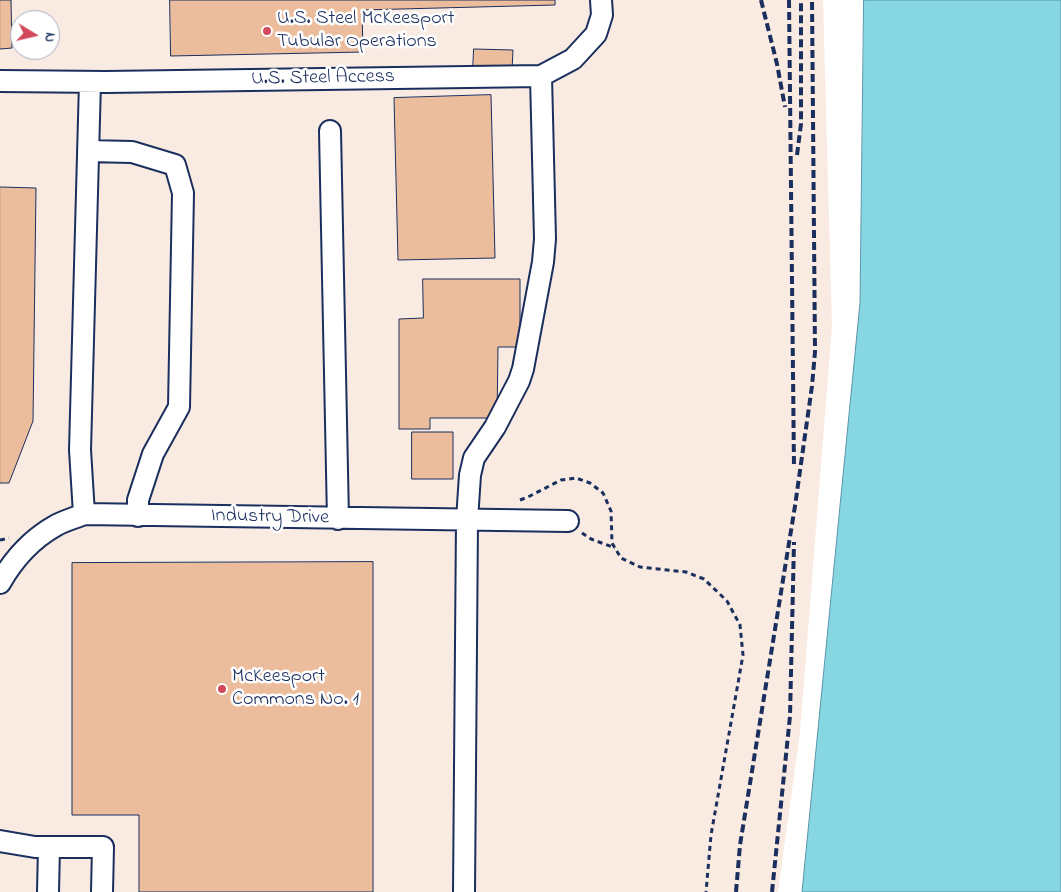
<!DOCTYPE html>
<style>
body{margin:0}
#map{position:relative;width:1061px;height:892px;overflow:hidden;background:#fff;font-family:"Indie Flower",sans-serif}
canvas{display:block}
.north{position:absolute;left:10px;top:10px;width:50px;height:50px;box-sizing:border-box;background:#fff;border:1px solid #a4acbf;border-radius:50%;rotate:99deg;font-size:14px;font-weight:700;line-height:20px;text-align:center;color:#1b2f5e}
.north::after{content:'';display:block;margin:auto;width:18px;height:22px;background:#d1495b;clip-path:polygon(50% 0,100% 100%,50% 72%,0 100%)}
</style>
<div id="map">
<canvas width="1061" height="892"></canvas>
<div class="north">N</div>
</div>
<script>
const ctx = document.querySelector('canvas').getContext('2d');
ctx.lineJoin = 'round';
function fillPath(path, color) {
  ctx.fillStyle = color;
  ctx.fill(path, 'evenodd');
}
function trace(path, color, width, dash) {
  ctx.strokeStyle = color;
  ctx.lineWidth = width;
  ctx.lineCap = dash ? 'butt' : 'round';
  ctx.setLineDash(dash || []);
  ctx.stroke(path);
}
function write(font, color, halo, rows, align = 'center') {
  ctx.font = font + ' "Indie Flower",sans-serif';
  ctx.lineWidth = 5;
  ctx.setLineDash([]);
  ctx.textBaseline = 'middle';
  ctx.strokeStyle = halo;
  ctx.fillStyle = color;
  for (const [text, x, y, turn = 0] of rows) {
    ctx.save();
    ctx.translate(x, y);
    ctx.rotate((+turn || 0) * Math.PI / 180);
    ctx.textAlign = isNaN(turn) ? turn : align;
    if (halo) ctx.strokeText(text, 0, 0);
    ctx.fillText(text, 0, 0);
    ctx.restore();
  }
}
fillPath(new Path2D(`
 M0 0H823L832 326 800 732 778 892H0ZM20 20H50V50H20Z`), '#f9ebe1');
const water = new Path2D(`
 M864 0H1061V892H802L860 303Z`);
fillPath(water, '#86d7e1');
trace(water, '#5b94ad', 1);
const building = new Path2D(`
 M0 0H11L12 48 0 49Z
 M170 0H555V5L362 10 363 52 171 56Z
 M474 49 513 50 512 71 473 70Z
 M491 95 495 258 398 260 394 98Z
 M0 187 36 188 33 421 9 483H0Z
 M423 279H520V347H498L497 418H430V429H399V319L423 318Z
 M412 432H453V479H412Z
 M373 562V892H139V815H72V563Z`);
fillPath(building, '#ecbd9c');
trace(building, '#1b2f5e', 1);
const minor = new Path2D(`
 M0 81 106 82 541 76 573 59 596 34 602 15 601 0
 M330 131 338 519
 M88 151 132 152 175 165 183 193 179 407 153 454 138 500V516
 M84 514 80 450 90 82
 M0 583C13 560 32 539 55 526 63 521 75 518 84 514L568 521
 M0 841 35 847H103L102 892
 M48 892 49 847
 M464 892 467 520 470 475 474 458 495 427 519 381 523 369 543 262 545 239 541 76`);
trace(minor, '#1b2f5e', 24);
trace(new Path2D(`
 M520 500 528 497 561 480 576 478 590 483 603 493 611 511 612 543 621 558 640 567 686 572 704 579 727 601 740 625 743 655 711 835 706 892
 M582 533 591 539 615 548
 M0 540 9 538`), '#1b2f5e', 3, [5, 4]);
trace(minor, '#fff', 20);
trace(new Path2D(`
 M761 0 777 64 785 107
 M789 0 794 467
 M797 155 801 124V0
 M736 892 740 845 795 506 812 386 815 352 812 0
 M772 892 790 716 794 542`), '#1b2f5e', 4, [8, 4]);
for (const [x, y, r, color] of [
 [267,31,5,"#d1495b"],
 [222,689,5,"#d1495b"]
]) {
  const dot = new Path2D();
  dot.arc(x, y, r, 0, 2 * Math.PI);
  ctx.fillStyle = color;
  ctx.fill(dot);
  trace(dot, '#fff', 2);
}
write('20px', '#1b2f5e', '#fff', [
 ["U.S. Steel McKeesport",277,20],
 ["Tubular Operations",277,43],
 ["McKeesport",232,678],
 ["Commons No. 1",232,701]
], 'left');
write('20px', '#1b2f5e', '#fff', [
 ["U.S. Steel Access",323,79,-1],
 ["Industry Drive",270,518,1]
]);
</script>
